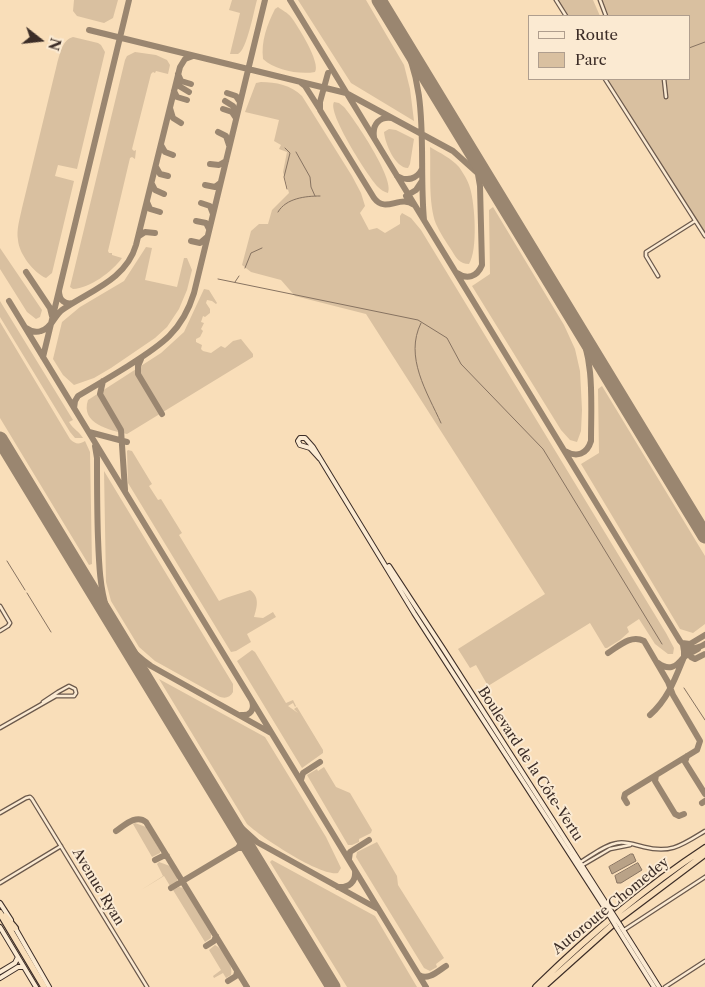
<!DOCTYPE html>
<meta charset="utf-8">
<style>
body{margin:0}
#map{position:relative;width:705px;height:987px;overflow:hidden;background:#f9deb9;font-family:"Libre Caslon Text",serif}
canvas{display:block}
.legend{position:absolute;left:528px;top:15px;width:162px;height:65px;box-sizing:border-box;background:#fbead2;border:1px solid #af9e8e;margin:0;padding:6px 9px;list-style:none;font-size:15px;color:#3c2d27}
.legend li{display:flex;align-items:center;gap:10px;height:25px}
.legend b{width:25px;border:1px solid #af9e8e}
.north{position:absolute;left:15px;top:15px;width:50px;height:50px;-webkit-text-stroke:4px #fbead2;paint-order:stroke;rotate:106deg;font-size:14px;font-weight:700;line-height:20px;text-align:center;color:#3c2d27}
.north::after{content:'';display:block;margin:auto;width:18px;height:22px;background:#3c2d27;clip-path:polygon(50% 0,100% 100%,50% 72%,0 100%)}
</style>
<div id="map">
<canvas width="705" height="987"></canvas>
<ul class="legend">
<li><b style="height:6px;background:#fbead2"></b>Route</li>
<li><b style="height:14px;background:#d9c0a0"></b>Parc</li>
</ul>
<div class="north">N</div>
</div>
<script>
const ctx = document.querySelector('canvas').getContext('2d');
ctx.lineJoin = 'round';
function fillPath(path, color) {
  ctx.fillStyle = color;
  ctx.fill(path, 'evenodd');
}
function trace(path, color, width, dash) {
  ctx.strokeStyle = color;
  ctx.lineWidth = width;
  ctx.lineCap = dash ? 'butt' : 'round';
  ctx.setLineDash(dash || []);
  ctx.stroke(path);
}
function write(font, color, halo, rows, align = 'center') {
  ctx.font = font + ' "Libre Caslon Text",serif';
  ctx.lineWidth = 4;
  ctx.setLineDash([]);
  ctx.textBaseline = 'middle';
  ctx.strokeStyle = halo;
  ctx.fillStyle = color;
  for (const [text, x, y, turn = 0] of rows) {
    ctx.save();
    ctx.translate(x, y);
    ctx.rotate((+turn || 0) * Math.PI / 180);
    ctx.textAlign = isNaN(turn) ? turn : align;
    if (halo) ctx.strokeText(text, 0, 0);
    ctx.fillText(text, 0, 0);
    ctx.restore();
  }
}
fillPath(new Path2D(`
 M74 0H118L113 18 104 23 77 16 73 11Z
 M232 0H257C254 10 247 50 238 54 237 54 231 54 230 54L240 13 229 10Z
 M298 0H366L404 65 410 89 414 121 351 83Z
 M556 0H593L600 16H566Z
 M602 0H705V232L607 79H689V16H609Z
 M278 7C282 10 288 13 291 17 298 26 321 63 315 72 299 75 275 70 263 59 261 41 267 25 275 9Z
 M73 37 98 43 101 45 105 52 77 169 58 165 55 176 74 181 52 273 46 278C34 273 19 254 18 240 16 230 20 218 22 208L57 64C60 54 62 40 73 37Z
 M135 52 156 55 167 60 170 65 168 74 156 71 155 73 153 72 151 74 132 149 134 151 136 150 135 159 132 157 130 158 108 251 109 253H112V255L122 258C112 272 90 288 73 289L70 287 125 60 127 56Z
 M261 82C276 82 291 85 302 96L352 176 361 193 365 206 360 213 369 230 377 228 385 233 400 224V216L402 213 411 218 421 230 666 633 674 648 673 654H668L655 644 639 619 627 627 629 632 620 640 607 648H605L590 623 488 686 476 665 470 668 458 649 545 594 366 314 295 296 281 280 251 272 242 265 251 231 259 224H268L272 210 289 193 283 172 287 152 279 149 281 145 274 141 279 120 245 112 256 83Z
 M334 102 339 103 344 107C355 120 395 179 388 193 384 192 381 190 378 187 368 176 327 113 334 102Z
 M389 129 396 130 414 139 410 164 408 168C395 168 385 143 384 132Z
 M430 147C440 153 451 158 459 167 463 173 468 180 470 188 475 204 478 250 469 264 460 264 456 258 452 251 446 242 440 233 436 224 428 203 431 170 430 147Z
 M493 207 564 325 575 349 580 371 582 410 581 431 577 442 570 440 561 430 472 286 490 274 489 210Z
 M146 247 152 248 145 280 177 287 184 258H187L192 270 187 290 179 309 167 327 155 338 111 368 94 378 74 385 63 375 53 359 62 322 80 307 124 281Z
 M0 248 42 310 40 317 36 319 27 312 0 269Z
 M204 289 209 290 217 303 216 304 212 301 207 300 206 303 210 309V313L205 317 203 316 201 322 204 323 201 329 203 331 200 337 196 339V342L202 345 201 349 203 351 211 353 221 346 225 348 233 341 241 339 253 354V357L127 434C110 430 80 424 88 400L161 353 184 332Z
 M0 301 73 420 69 422C74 430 79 431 83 438H75L70 432 0 317Z
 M0 322 70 439C75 444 79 445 85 441L90 452 92 564 89 565 0 418Z
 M602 386 705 556V624L693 633 680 629 581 464 599 453 598 389Z
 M128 450 132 451 152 484 149 486 158 500 161 499 182 533 179 535 219 601C229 596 239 594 250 590 260 597 257 607 254 617L263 618 273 612 276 617 247 634 251 642 236 651 231 652 128 483 127 451Z
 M104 471 233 684V692C230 698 224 699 218 696L155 661 139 647 111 601 106 582Z
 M252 650 255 652 286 703 293 700 296 706 295 707 293 703 288 706 298 713 294 709 297 707 323 750V753L302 768 237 661Z
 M159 679 265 737 326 837 341 868 338 873C321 877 261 837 247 824Z
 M324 767 336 787 350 793 372 830 371 833 359 839V842L352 845H348L307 775 317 769 318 771Z
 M135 823 146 827 160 850V853L152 857 133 824Z
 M377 842 397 876 398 885 444 958 436 964 437 967 430 971 424 968 356 857 357 852Z
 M272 860 375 916 417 987H347L270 862Z
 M159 862 170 866 177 877V882L170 886 164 876 141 890 163 876 157 864Z
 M179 887 184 888 211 934V938L205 942 173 890Z
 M215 945C223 949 234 966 231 975L226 978 223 973 214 978 213 976 221 970 209 950Z`), '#d9c0a0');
const water = new Path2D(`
 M631 854H633L636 861 612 874 609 867Z
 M638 863 642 870 621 883H617L615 876Z`);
fillPath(water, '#b9a287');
trace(water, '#877361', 1);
trace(new Path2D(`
 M689 48 705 42
 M285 148 290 153 284 177 287 189
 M296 152 310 177 311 187 315 196
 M278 212C286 198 306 196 320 196
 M245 268 251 253 262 248
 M218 279 418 320 447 338 461 364 543 449 662 644
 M235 282 239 276
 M421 323C404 357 427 392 441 423
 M7 561 25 590
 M27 593 51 632
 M684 688 705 720`), '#877361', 1);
trace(new Path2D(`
 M290 0 680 641C687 650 695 650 705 644
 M397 29C432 91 418 153 424 220
 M89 30 346 93 453 151 482 177 503 203
 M328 73 320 102V110L374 198C386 214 400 194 414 205
 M178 74 181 81 191 84
 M177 80 179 86 189 92
 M300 82 305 86 319 108
 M174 91 177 97 187 100
 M227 93 236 96 240 102
 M225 101 233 106 237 115
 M170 108 173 118 181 123
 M223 109 232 112 236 118
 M218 132 226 136 229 145
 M374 137C372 124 380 116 392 118
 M161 145 165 152 173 155
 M210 164 219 165 226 161
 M156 167 160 174 168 176
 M397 176C407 182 417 179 422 169
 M152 184 155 190 164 194
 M205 185 215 187 220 183
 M406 196 416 190 422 181
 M147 202 150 209 160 212
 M201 203 210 206 213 214
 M196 221 206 223 209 229
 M139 236 145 232 155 233
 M191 241 200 243 207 237
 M26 272 50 308 52 316
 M457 273C467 280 477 277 482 265L480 186 476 163 467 145
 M59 291C59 300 65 305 73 303
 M9 301 426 987
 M26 328C30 331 35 333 41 331 51 329 54 316 62 310 89 291 126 280 136 245L180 67 185 59 193 56
 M43 357 129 0
 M141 359 138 366V374L162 414
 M103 381 100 394 121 430 125 490
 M74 408 75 401 78 396C95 386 112 376 128 366 161 345 182 332 194 293L265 0
 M89 432 127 442
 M95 446 97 458C97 485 97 511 98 538 100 592 102 632 151 666L271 733
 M565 451C577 458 587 454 591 441 591 404 595 358 577 325
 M682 643 690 644 705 635
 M687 652 691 657 695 659 705 654
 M608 653C619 646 631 634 644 641L668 682 673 695 700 741 697 750 625 794 624 798 627 803
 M658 663C669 671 676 667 683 658 687 654 693 652 698 649
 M241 715C250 716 255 710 252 701
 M650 715C668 699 675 679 684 657V651L683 645
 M687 756 685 762 705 794
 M656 775 655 781 675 814 679 816 684 814
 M301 780 303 773 320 762
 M212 788 234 821 257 842 378 909
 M702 803 705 801
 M116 831C125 825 136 814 146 822L247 987
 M238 848H245L252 853
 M349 859 350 852 369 840
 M155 860 163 856H167
 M338 887C349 888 356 882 355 871
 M171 888 238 848 242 842 241 835
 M206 946 214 941 216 936
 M419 975C428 981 438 971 446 966
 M228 981 236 976 237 972`), '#9a8670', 6);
trace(new Path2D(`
 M379 0 705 536
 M0 439 333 987`), '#9a8670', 15);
const street = new Path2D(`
 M556 0 566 16
 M600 0 606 16
 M605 79 705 236
 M664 79 666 97
 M658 276 646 256V252L695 221
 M0 606 10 623 8 626 0 631
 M0 728 56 696H74L76 693 75 689 69 686 58 692 43 702
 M0 813 26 798 30 797 32 799 147 987
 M579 863C591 856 604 845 617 843 626 841 635 845 644 847 671 854 682 845 705 831
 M581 866 610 849 630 845
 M0 883 61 846
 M624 930 705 877
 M665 987 705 961`);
const secondary = new Path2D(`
 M320 459 310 448 300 445 298 441 300 438H305L313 447 414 613 608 913
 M389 566 444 650 611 911
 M0 903 11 920
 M620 925 659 987
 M14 926 49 987
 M0 927 36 987
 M617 928 654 987
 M0 972 15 963 18 957
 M0 978 18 967H24`);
const highway = new Path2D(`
 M0 913 44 987
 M5 916 15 928
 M536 987C588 936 644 888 705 848
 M543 987 620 918 705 854`);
trace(street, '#6b594c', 5);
trace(secondary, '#3c2d27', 6);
trace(highway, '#3c2d27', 8);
trace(street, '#fbead2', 2.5);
trace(secondary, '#fbead2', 4);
trace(highway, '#f9deb9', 5.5);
const secondaryBridge = new Path2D(`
 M611 911 620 925
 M608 913 617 928`);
trace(secondaryBridge, '#3c2d27', 6, []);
trace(secondaryBridge, '#fbead2', 4);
write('14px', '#3c2d27', '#fbead2', [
 ["Boulevard de la Côte-Vertu",530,764,57],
 ["Avenue Ryan",98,887,59],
 ["Autoroute Chomedey",611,906,-39]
]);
</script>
